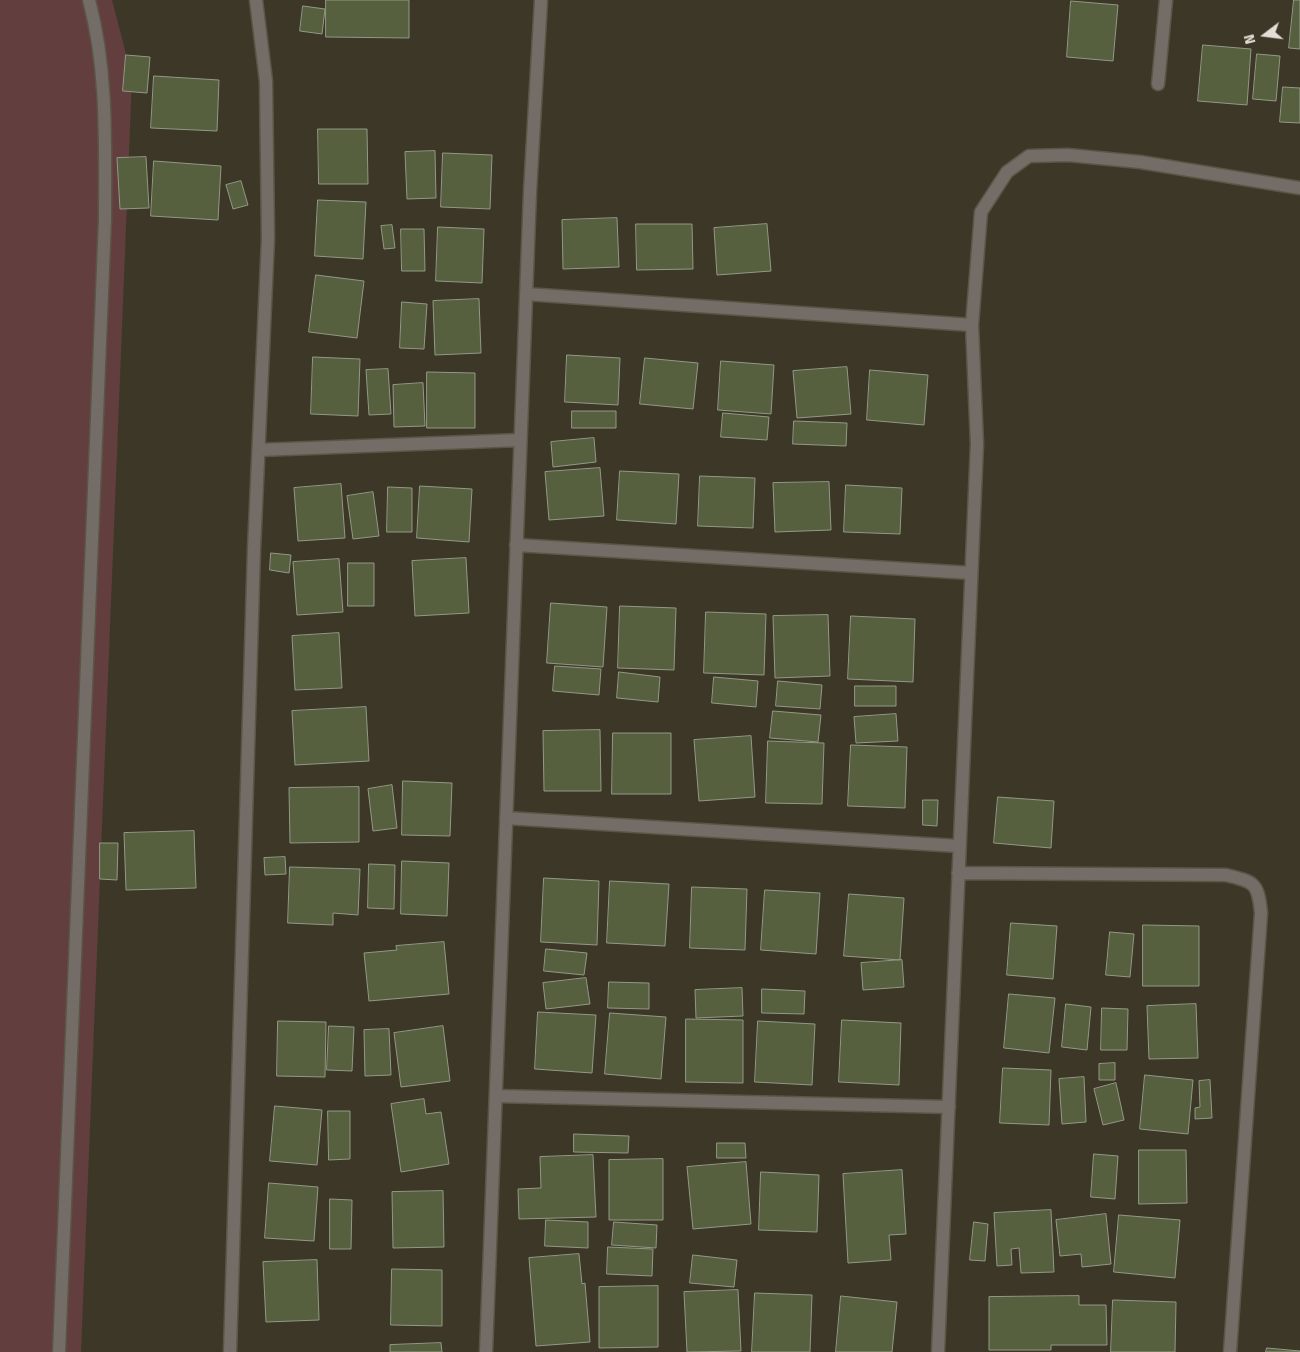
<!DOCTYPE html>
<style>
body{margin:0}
#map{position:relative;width:1300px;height:1352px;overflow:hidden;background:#3d3727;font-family:"Fira Sans",sans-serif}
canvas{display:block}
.north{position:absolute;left:1240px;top:10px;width:50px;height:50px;-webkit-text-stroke:4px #3d3727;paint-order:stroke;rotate:255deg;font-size:14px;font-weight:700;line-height:20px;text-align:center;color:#e2ded5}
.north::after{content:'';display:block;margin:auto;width:18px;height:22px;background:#e2ded5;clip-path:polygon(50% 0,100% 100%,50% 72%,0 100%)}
</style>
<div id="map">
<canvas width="1300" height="1352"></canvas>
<div class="north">N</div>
</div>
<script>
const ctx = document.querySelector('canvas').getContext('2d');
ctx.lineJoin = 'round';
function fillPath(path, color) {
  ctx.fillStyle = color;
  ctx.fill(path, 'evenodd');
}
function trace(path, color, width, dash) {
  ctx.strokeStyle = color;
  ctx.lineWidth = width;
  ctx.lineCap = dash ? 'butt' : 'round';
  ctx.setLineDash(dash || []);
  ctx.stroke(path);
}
fillPath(new Path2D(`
 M0 0H112L132 77 81 1352H0Z`), '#623f3e');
const building = new Path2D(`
 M326 0H409V38L326 37Z
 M1294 0H1300V49L1289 48Z
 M1071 1 1118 5 1113 61 1067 57Z
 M303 6 325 9 322 34 300 31Z
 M1203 45 1251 49 1247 105 1198 101Z
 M1257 54 1280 56 1276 101 1253 99Z
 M126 55 150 57 147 93 123 91Z
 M154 76 219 80 217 131 151 128Z
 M1283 87 1300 88V123L1280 122Z
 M318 129H367L368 184H319Z
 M435 151 436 198 407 199 405 152Z
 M443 153 492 155 490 209 441 207Z
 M146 157 149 208 120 209 117 158Z
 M154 161 221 166 218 220 151 216Z
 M241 181 248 205 233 209 226 185Z
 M318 200 366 202 363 259 315 256Z
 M617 218 619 267 563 269 562 220Z
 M636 224H692L693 269 637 270Z
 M767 224 771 271 717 275 714 228Z
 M392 225 395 248 384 249 381 226Z
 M438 227 484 229 482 283 436 281Z
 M401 229H424L425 271H402Z
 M316 275 364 281 357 338 309 332Z
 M479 299 481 353 435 355 433 301Z
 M402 302 427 304 424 349 400 348Z
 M567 355 620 358 618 405 565 402Z
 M313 357 360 359 358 416 311 414Z
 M645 358 698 363 693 409 640 404Z
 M721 361 774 365 771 414 718 410Z
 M847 367 851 414 797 418 793 371Z
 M388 369 391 414 369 415 366 370Z
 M870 370 928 375 924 425 867 420Z
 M427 372 475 373V428H427Z
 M423 383 425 426 394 427 393 385Z
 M572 411H616V428H572Z
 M723 413 769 417 767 440 721 437Z
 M794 421 847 423 846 446 793 444Z
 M594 438 596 462 553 467 551 442Z
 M600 468 604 516 549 520 545 472Z
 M620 471 679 474 676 524 617 520Z
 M700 476 755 478 753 528 698 526Z
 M829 482 831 530 775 532 773 483Z
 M341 484 345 538 298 541 294 488Z
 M846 485 902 488 900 534 844 532Z
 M420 486 472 489 469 542 417 538Z
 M388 487 412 488V532H387Z
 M373 492 379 536 353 539 347 496Z
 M271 553 291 555 289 573 270 570Z
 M466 558 469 613 415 616 412 561Z
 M339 559 343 612 297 615 293 562Z
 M348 563H374V606H348Z
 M551 603 607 607 603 667 547 663Z
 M620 606 676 608 674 670 618 668Z
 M706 612 766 614 764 675 704 673Z
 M828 615 830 676 775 678 773 616Z
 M851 616 915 619 913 682 848 679Z
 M339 633 342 688 295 690 292 636Z
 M555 666 601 669 599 695 553 691Z
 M619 672 660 677 658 702 617 698Z
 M714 677 758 681 756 707 712 703Z
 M778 681 822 685 820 709 776 706Z
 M855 686H896V706H855Z
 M366 707 369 761 295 765 292 711Z
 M773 711 821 715 818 742 770 738Z
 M896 714 898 741 856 743 854 717Z
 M600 730 601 791H544L543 731Z
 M613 733H671V794H612Z
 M751 736 755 797 699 801 694 740Z
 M768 741 824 743 822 804 766 803Z
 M851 745 907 747 905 808 848 806Z
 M403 781 452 783 450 836 402 835Z
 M392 785 397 828 373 831 368 789Z
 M359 787V842L290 843 289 788Z
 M998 797 1054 801 1051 848 994 843Z
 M923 800H938L937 826 923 825Z
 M194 831 196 888 126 890 124 833Z
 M100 843H118L117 880 100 879Z
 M285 857 286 874 265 875 264 858Z
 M402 861 449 863 447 916 401 914Z
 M369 864 395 865 394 909 368 908Z
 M290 867 360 869 358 915 333 913V925L288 923Z
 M544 878 599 881 597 945 541 942Z
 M610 881 669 884 665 946 607 943Z
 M692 887 747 889 745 950 690 948Z
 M765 890 820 893 816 954 761 950Z
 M849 894 904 898 900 960 844 956Z
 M1011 923 1057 926 1053 979 1007 975Z
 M1143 925 1199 926V986H1143Z
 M1110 932 1134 934 1130 977 1106 975Z
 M444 942 449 994 369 1001 364 953 397 950 396 946Z
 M546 949 587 953 584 975 544 971Z
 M902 960 904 987 863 990 861 963Z
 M586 978 590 1004 546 1009 543 983Z
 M609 982 649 983V1009L608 1008Z
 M742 988 743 1016 696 1018 695 990Z
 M762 989 805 991 804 1014 762 1013Z
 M1009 994 1055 998 1049 1053 1004 1048Z
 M1066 1004 1091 1007 1087 1050 1062 1047Z
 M1196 1004 1198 1058 1149 1059 1147 1006Z
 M1102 1008 1128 1009 1127 1050H1101Z
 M538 1012 596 1015 592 1073 535 1069Z
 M610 1013 666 1017 661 1079 605 1074Z
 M686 1019 743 1020V1083L686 1082Z
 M842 1020 901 1023 899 1085 839 1082Z
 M278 1021 326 1022 325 1077 277 1076Z
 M758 1021 815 1024 812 1085 755 1082Z
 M329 1026 354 1027 352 1071 327 1070Z
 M443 1026 450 1081 401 1087 394 1033Z
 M389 1029 391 1075 365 1076 364 1030Z
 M1115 1063V1080H1099V1064Z
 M1003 1068 1051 1070 1049 1125 1000 1123Z
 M1145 1075 1193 1080 1188 1134 1140 1129Z
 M1084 1077 1086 1122 1062 1124 1059 1079Z
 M1210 1080 1212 1118 1195 1119V1108L1200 1107 1199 1081Z
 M1116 1083 1124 1120 1103 1125 1094 1089Z
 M424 1099 426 1114 441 1112 449 1164 401 1172 391 1104Z
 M275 1106 322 1110 317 1165 270 1161Z
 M328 1111H350V1159L329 1160Z
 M574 1134 629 1136 628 1153 574 1152Z
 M717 1143H745L746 1158H717Z
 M1139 1150H1186L1187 1203 1139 1204Z
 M1094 1154 1118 1156 1115 1199 1091 1197Z
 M593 1155 596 1217 519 1219 518 1189 541 1188 540 1157Z
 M663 1159V1220H609V1160Z
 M746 1162 751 1224 693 1229 687 1167Z
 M902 1170 906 1234 889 1235 891 1260 848 1263 843 1174Z
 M761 1172 819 1175 817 1232 759 1230Z
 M269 1183 318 1187 314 1241 265 1238Z
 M443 1191 444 1247 393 1248 392 1192Z
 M330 1199 352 1200 351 1249H330Z
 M1051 1210 1054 1272 1021 1273 1019 1248 1011 1249 1012 1265 997 1266 994 1213Z
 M1106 1214 1111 1264 1082 1267 1081 1254 1060 1256 1056 1220Z
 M1119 1215 1180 1220 1175 1278 1114 1272Z
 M546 1220 588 1222V1248L545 1246Z
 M614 1222 657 1225 656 1248 612 1245Z
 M974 1222 988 1224 985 1261 970 1260Z
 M608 1247 653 1249 652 1276 607 1274Z
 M579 1254 582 1284 585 1283 590 1342 536 1346 529 1258Z
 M693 1255 737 1260 734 1287 690 1283Z
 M317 1260 319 1320 266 1322 263 1262Z
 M392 1269 442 1270V1326L391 1325Z
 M658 1286V1347L599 1348V1287Z
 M738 1290 741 1351 687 1352 684 1292Z
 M755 1293 812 1295 810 1352H752Z
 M841 1296 897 1302 892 1352H836Z
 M1079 1296V1305H1106L1107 1345H1051V1350H989V1297Z
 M1113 1300 1176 1302 1175 1352H1111Z
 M441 1343 442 1352H390V1345Z
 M1267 1348 1300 1351V1352H1266Z`);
fillPath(building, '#56603f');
trace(building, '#929986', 1);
const minor = new Path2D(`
 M1158 84 1166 0
 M526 294 972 325
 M259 450 520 440
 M516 545 971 573
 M506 818 958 846
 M958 873 1226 875C1255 882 1258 883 1261 913L1230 1352
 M496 1096 949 1107
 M59 1352 105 219C105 145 108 71 89 0
 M230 1352 254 549 268 239 266 81 256 0
 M486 1352 530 192 541 0
 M938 1352 977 444 972 325 981 212 1007 172 1029 156 1068 155 1140 162 1300 188`);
trace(minor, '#5b5546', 15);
trace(minor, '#746c67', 12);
</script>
